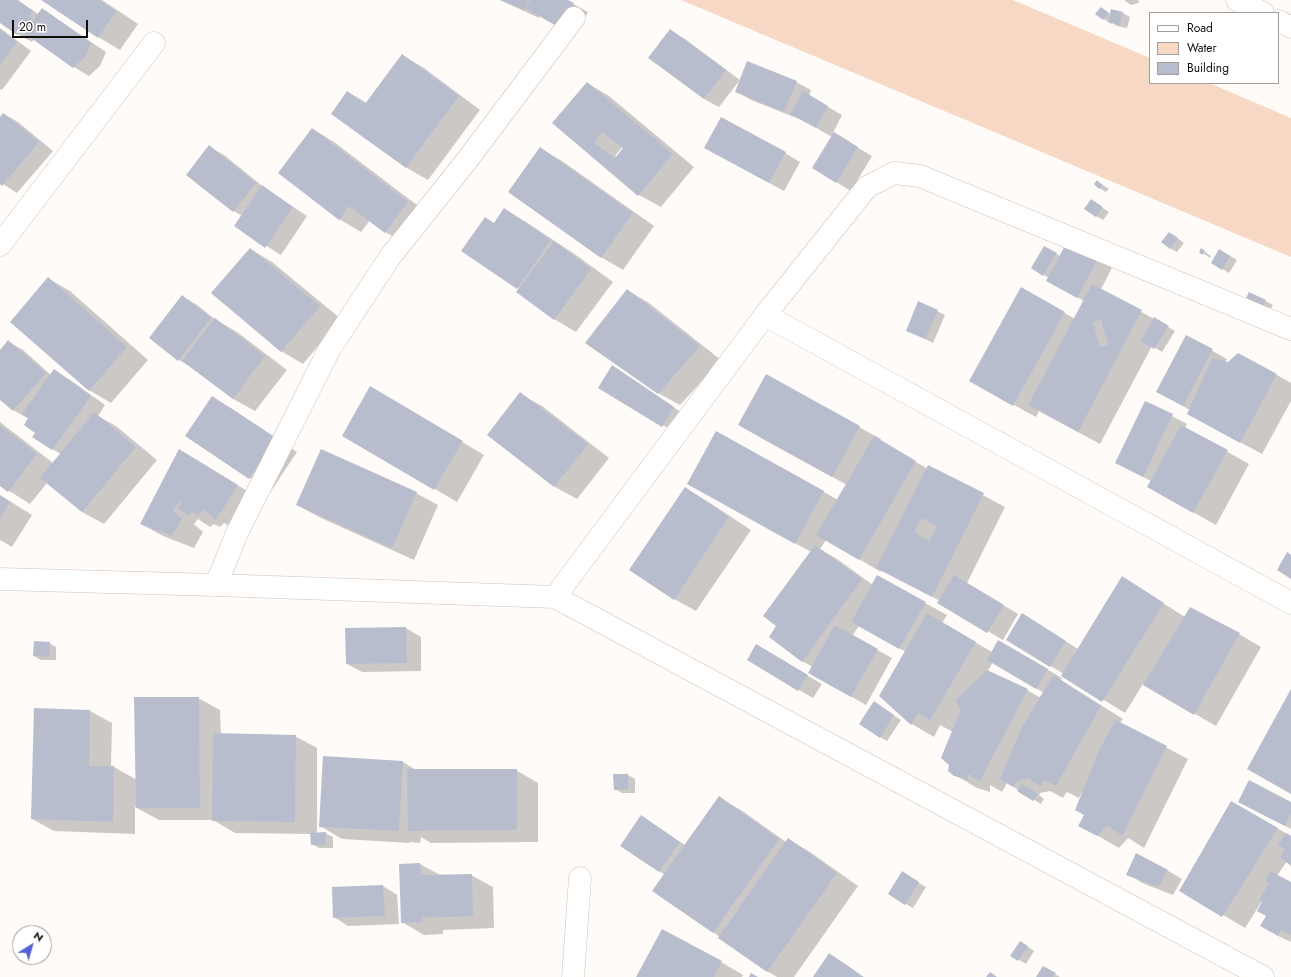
<!DOCTYPE html>
<style>
body{margin:0}
#map{position:relative;width:1291px;height:977px;overflow:hidden;background:#fefbf8;font-family:Jost,sans-serif}
canvas{display:block}
.legend{position:absolute;left:1149px;top:12px;width:130px;height:72px;box-sizing:border-box;background:#fff;border:1px solid #a09e9d;margin:0;padding:5px 7px;list-style:none;font-size:12px;color:#120d09}
.legend li{display:flex;align-items:center;gap:8px;height:20px}
.legend b{width:20px;border:1px solid #a09e9d}
.north{position:absolute;left:12px;top:925px;width:40px;height:40px;box-sizing:border-box;background:#fff;border:1px solid #a09e9d;border-radius:50%;rotate:37deg;font-size:11px;font-weight:700;line-height:16px;text-align:center;color:#120d09}
.north::after{content:'';display:block;margin:auto;width:14px;height:18px;background:#5062d7;clip-path:polygon(50% 0,100% 100%,50% 72%,0 100%)}
.scale{position:absolute;left:12px;top:20px;width:76px;height:18px;box-sizing:border-box;border:2px solid #120d09;border-top:0;padding-left:5px;font-size:12px;line-height:14px;white-space:nowrap;color:#120d09;-webkit-text-stroke:3px #fff;paint-order:stroke}
</style>
<div id="map">
<canvas width="1291" height="977"></canvas>
<ul class="legend">
<li><b style="height:5px;background:#fff"></b>Road</li>
<li><b style="height:11px;background:#f7d8c5"></b>Water</li>
<li><b style="height:11px;background:#b8bdcd"></b>Building</li>
</ul>
<div class="north">N</div>
<div class="scale">20 m</div>
</div>
<script>
const ctx = document.querySelector('canvas').getContext('2d');
ctx.lineJoin = 'round';
function fillPath(path, color) {
  ctx.fillStyle = color;
  ctx.fill(path, 'evenodd');
}
function trace(path, color, width, dash) {
  ctx.strokeStyle = color;
  ctx.lineWidth = width;
  ctx.lineCap = dash ? 'butt' : 'round';
  ctx.setLineDash(dash || []);
  ctx.stroke(path);
}
fillPath(new Path2D(`
 M681 0H1013L1150 58V83H1209L1291 118V257Z`), '#f7d8c5');
fillPath(new Path2D(`
 M0 0H18L38 14 42 9 56 18 106 52 100 66 89 76 74 67 34 39 32 42 17 34 0 22Z
 M43 0H102L138 24 120 50 98 37Z
 M500 0H566L588 12 575 35 540 15 539 18Z
 M1124 0H1138L1139 3 1131 5Z
 M1101 8 1111 15 1123 13 1130 17 1127 28 1117 26 1112 23 1111 24 1097 14Z
 M0 28 31 51 2 90 0 89Z
 M670 30 685 39 740 80 719 107 704 99 650 58Z
 M402 55 424 68 480 110 428 180 407 168 332 113 348 92 367 103Z
 M796 82 811 90 809 96 842 115 833 133 872 156 851 191 813 168 832 137 799 118V119L751 100 736 91Z
 M587 83 609 96 694 167 661 207 639 195 554 123ZM623 146 625 147 617 157 615 156Z
 M4 114 18 122 53 151 17 193 0 182V118Z
 M313 129 334 142 430 215 407 244 385 232 370 220 361 232 339 219Z
 M209 147 224 155 266 189 307 216 281 255 235 226 242 216 234 211Z
 M540 148 562 161 654 226 623 270 601 257Z
 M785 153 800 162 784 191 720 156Z
 M1097 181 1109 189 1106 192 1099 188Z
 M1098 205 1109 212 1103 220 1096 216Z
 M504 209 526 222 576 255 613 282 576 332 554 319 520 289 462 250 494 223Z
 M1176 237 1184 243 1177 252 1170 248Z
 M1045 247 1060 256 1098 259 1112 268 1101 289 1175 331 1162 352 1152 346 1100 444 1039 411 1036 417 992 393 1022 289 1075 319 1084 301 1062 289 1049 278 1032 268Z
 M250 249 272 262 341 319 303 364 281 351Z
 M1202 250 1211 256 1210 258 1200 251Z
 M1220 250 1237 260 1229 273 1213 263Z
 M49 279 70 291 148 360 111 403 89 390Z
 M627 290 649 303 721 360 680 405 658 393Z
 M1250 293 1273 305 1270 309 1255 302Z
 M182 296 197 305 216 320 237 332 287 370 255 411 233 399 193 368 179 360Z
 M919 303 945 315 933 343 907 330Z
 M1186 336 1227 359 1225 363 1277 375 1291 383V401L1262 454 1210 426 1190 410 1172 400Z
 M9 342 23 350 51 375 54 371 69 379 105 405 98 416 116 426 157 460 104 524 82 512 47 483 30 504 0 485V422L53 463 61 454 52 449 36 433 29 419 13 410 0 398V351Z
 M626 375 688 417 678 434 599 388Z
 M520 394 542 406 609 458 577 499 555 487 488 435Z
 M212 397 234 410 297 452 271 491 250 478 186 436Z
 M392 400 484 455 457 502 343 435Z
 M1145 402 1187 424 1185 428 1249 464 1216 525 1170 499 1151 481 1116 463Z
 M859 427 881 439 880 441 928 469 929 466 1005 507 967 583 1018 614 1003 640 939 602 940 601 882 570 881 572 826 540 820 549 837 559 873 585 925 603 947 615 942 623 992 652 999 641 1062 678 1061 680 1123 719 1120 723 1188 759 1144 848 1128 838 1119 848 1079 825 1086 815 1083 792H1082L1079 798 1067 792 1063 798 1050 791 1040 793 1039 795 1044 799 1041 804 1007 783 1002 792 990 785V792L977 788 955 775 953 732 940 725 934 737 912 724 880 696 906 652 859 626 852 636 892 658 866 705 810 673 813 667 802 661 778 626 811 552 710 496 824 492 838 500 847 485 761 438ZM993 662 1044 693 1041 698 1027 690 987 672Z
 M201 463 259 498 238 531 224 523 220 527 214 524 210 527 198 519 194 524 203 532 194 548 163 536 141 524Z
 M685 488 707 501 751 530 696 611 674 599Z
 M416 493 438 505 414 560 319 517 297 505Z
 M0 495 32 515 12 547 0 540Z
 M1122 577 1185 617 1239 634 1261 647 1216 726 1143 684 1125 713 1063 675 1064 674 1007 640 1037 623 1078 649Z
 M406 628 421 637V671L362 672 347 664 346 629Z
 M49 643 56 647V660H41L34 656Z
 M756 646 822 684 813 698 748 660Z
 M198 698 220 710 221 735 295 736 317 748V833H325L333 837V848H319L312 844 311 834 235 833 213 820H159L135 807V834L54 831 32 819 90 711 112 723 111 767H114L137 780Z
 M881 707 901 720 887 741 880 737Z
 M403 762 416 770H516L538 783V842L431 843 421 837 420 843 410 842V843L342 839 320 826Z
 M628 775 635 779V793H622L615 789Z
 M719 798 741 810 786 842 788 839 810 852 858 886 794 977H777L767 971 713 932 665 875 659 871 642 817 685 845Z
 M1231 802 1291 836V864L1287 861 1277 876 1291 883V942L1276 935 1267 916 1264 902 1262 901 1245 928 1181 890Z
 M1239 802 1291 803V829L1254 810Z
 M420 864 440 875H471L493 887 494 928 443 930V934L424 935 402 922 400 865Z
 M1167 870 1182 879 1173 895 1142 883 1128 874Z
 M902 873 926 887 913 908 889 894Z
 M383 886 397 895 399 924 348 926 334 917Z
 M1027 946 1034 951 1026 964 1011 955Z
 M830 955 844 963 864 977H814Z
 M721 962 743 975 742 977H637Z
 M1043 967 1060 977H1038Z`), '#0003');
fillPath(new Path2D(`
 M0 0H17L33 11 29 16 32 18 23 31 20 30 17 35 0 23Z
 M41 0H100L116 11 98 38Z
 M500 0H528L524 10Z
 M530 0H568L574 3 560 28 525 8Z
 M1101 7 1109 13 1103 20 1095 14Z
 M42 8 91 43 85 57 73 68 24 33Z
 M1111 9 1123 12 1120 25 1108 22Z
 M0 29 17 42 0 65Z
 M670 29 726 70 704 99 648 58Z
 M402 54 459 96 406 168 331 114 347 91 365 104Z
 M747 61 797 81 784 112 735 92Z
 M587 82 673 154 638 196 552 123ZM602 132 623 148 615 158 594 143Z
 M803 91 828 106 816 128 790 114Z
 M3 113 39 142 2 186 0 184V117Z
 M721 117 786 152 769 183 704 148Z
 M312 128 408 202 385 233 349 206 339 220 278 173Z
 M834 132 858 147 836 183 812 168Z
 M209 145 256 183 233 212 186 175Z
 M540 147 633 213 601 258 508 192Z
 M1097 180 1102 185 1099 189 1094 184Z
 M262 185 293 207 265 248 234 226Z
 M1091 199 1103 207 1096 217 1084 209Z
 M504 208 551 240 517 289 461 251 485 217 494 223Z
 M1169 232 1178 238 1170 249 1161 242Z
 M554 241 591 269 554 320 516 292Z
 M1067 242 1098 259 1077 298 1046 281Z
 M1044 246 1057 253 1043 276 1031 268Z
 M250 248 320 306 281 352 211 293Z
 M1201 248 1205 251 1202 255 1199 252Z
 M1219 249 1230 256 1222 270 1211 263Z
 M48 277 127 347 89 391 10 322Z
 M1092 284 1142 310 1078 432 1028 405ZM1101 320 1108 345 1100 347 1093 322Z
 M1021 287 1065 312 1013 406 969 381Z
 M627 289 700 346 658 394 585 343Z
 M1249 292 1266 300 1263 306 1246 298Z
 M182 295 211 318 178 361 149 338Z
 M918 301 938 310 925 339 906 331Z
 M1154 317 1169 326 1154 349 1140 341Z
 M215 318 265 356 233 399 182 361Z
 M1186 335 1213 349 1183 406 1156 392Z
 M8 340 46 373 13 411 0 400V350Z
 M1238 353 1277 374 1240 443 1187 414 1212 358 1228 362Z
 M612 365 674 407 662 427 598 388Z
 M54 369 91 396 52 450 32 437 35 433 24 425 28 418 22 414Z
 M766 374 860 426 832 477 738 425Z
 M370 386 463 441 434 490 342 436Z
 M520 392 588 444 554 487 487 435Z
 M212 396 276 438 249 479 185 436Z
 M1145 401 1173 414 1143 477 1115 463Z
 M94 412 136 447 82 512 40 478Z
 M0 425 37 454 8 492 0 486Z
 M1181 425 1228 450 1193 513 1147 487Z
 M716 431 824 491 795 544 687 484Z
 M874 436 916 461 859 560 816 535Z
 M179 449 238 485 216 520 203 510 198 515 192 512 188 515 178 508 181 502 180 500 173 511 182 519 172 536 140 524Z
 M321 449 417 492 392 548 296 505Z
 M928 465 984 493 932 597 876 568ZM922 518 937 527 929 541 914 532Z
 M685 487 729 517 674 600 629 570Z
 M0 495 10 502 0 518Z
 M815 545 862 579 802 662 769 637 776 626 763 616Z
 M1287 552 1291 555V579L1277 570Z
 M877 575 926 602 899 649 851 622Z
 M954 575 1004 605 987 633 937 603Z
 M1122 576 1164 603 1102 702 1061 676Z
 M1190 607 1240 633 1194 715 1143 685Z
 M927 613 976 642 930 720 918 713 911 725 879 696Z
 M1022 613 1066 641 1050 667 1006 640Z
 M835 625 878 649 851 697 808 673Z
 M406 627 407 663 346 664 345 628Z
 M998 640 1048 669 1036 689 987 660Z
 M34 641 50 642 49 657 33 656Z
 M756 644 808 675 798 691 747 660Z
 M987 670 1028 689 980 781 968 774V780L954 776 948 771 949 765 941 758 961 709 955 701Z
 M1053 675 1101 706 1056 786 1044 780 1041 787 1028 778 1018 781 1013 787 1000 779 1021 729Z
 M1291 689V794L1247 769Z
 M134 697H199L200 808H136Z
 M874 701 894 715 880 738 859 724Z
 M34 708 90 710 89 766H114L113 822 31 819Z
 M1116 720 1167 746 1122 836 1107 825 1097 836 1078 826 1084 815 1075 810 1099 750Z
 M213 733 296 735 295 822 212 821Z
 M323 756 403 761 399 831 319 827Z
 M407 769H517V830L408 831Z
 M613 774H628V789L614 790Z
 M1249 780 1291 802V813L1285 826 1238 802Z
 M1022 784 1038 794 1033 801 1017 791Z
 M719 796 779 839 713 933 652 891Z
 M1231 801 1278 828 1222 917 1179 891Z
 M641 815 680 842 659 872 620 846Z
 M326 832V845H311L310 833Z
 M1286 833 1291 836V866L1280 857 1285 850 1278 844Z
 M788 838 837 873 767 972 718 938Z
 M1136 853 1168 870 1158 887 1126 875Z
 M420 863 421 875 472 874 473 916 422 918V922L401 923 399 864Z
 M902 871 919 882 905 905 888 894Z
 M1270 871 1291 882V935L1281 930 1278 936 1260 926 1266 916 1257 911 1262 902 1259 900 1269 883 1265 881Z
 M383 885 385 916 333 918 332 887Z
 M662 929 722 961 714 977H636Z
 M1020 941 1028 946 1018 961 1010 956Z
 M829 953 863 977H813Z
 M1043 966 1056 973 1053 977H1036Z
 M990 972 997 977H986Z
 M751 973 758 977H749Z`), '#b8bdcd');
const minor = new Path2D(`
 M1237 0 1263 13
 M1278 21 1291 27
 M0 245 154 43
 M765 315 867 187 894 173 920 176 1291 329
 M0 579 216 585 555 597 1263 977
 M216 585 237 533 329 350 390 257 468 159 574 18
 M555 597 765 315 1291 603
 M573 977 580 878`);
trace(minor, '#d1c1b6', 23);
trace(minor, '#fff', 22);
</script>
